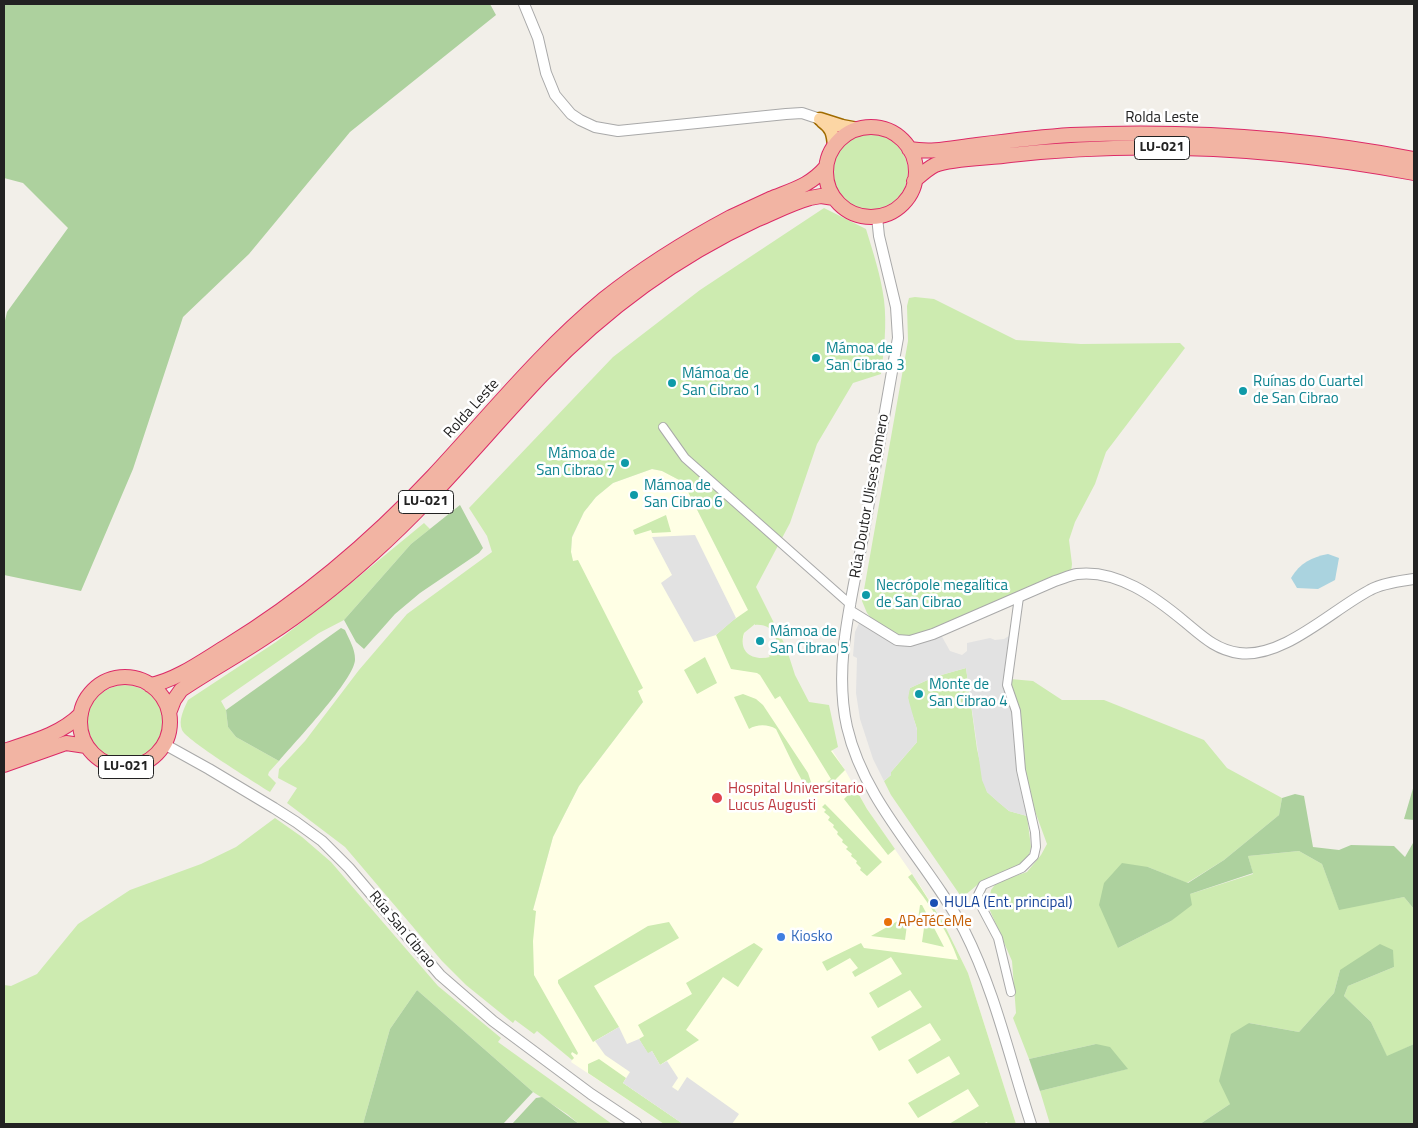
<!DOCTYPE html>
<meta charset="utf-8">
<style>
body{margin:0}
#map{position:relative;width:1418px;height:1128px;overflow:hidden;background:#f2efe9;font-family:"Titillium Web",sans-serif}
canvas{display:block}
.frame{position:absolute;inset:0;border:5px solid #222;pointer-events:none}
</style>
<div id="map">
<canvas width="1418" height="1128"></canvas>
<div class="frame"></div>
</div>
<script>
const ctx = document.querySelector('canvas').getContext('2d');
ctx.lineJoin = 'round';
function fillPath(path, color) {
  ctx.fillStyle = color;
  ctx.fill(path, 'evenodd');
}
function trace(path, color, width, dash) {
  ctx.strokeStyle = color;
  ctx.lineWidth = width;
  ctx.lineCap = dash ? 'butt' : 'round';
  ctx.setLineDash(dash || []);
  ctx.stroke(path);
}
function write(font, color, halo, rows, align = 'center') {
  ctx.font = font + ' "Titillium Web",sans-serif';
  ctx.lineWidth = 5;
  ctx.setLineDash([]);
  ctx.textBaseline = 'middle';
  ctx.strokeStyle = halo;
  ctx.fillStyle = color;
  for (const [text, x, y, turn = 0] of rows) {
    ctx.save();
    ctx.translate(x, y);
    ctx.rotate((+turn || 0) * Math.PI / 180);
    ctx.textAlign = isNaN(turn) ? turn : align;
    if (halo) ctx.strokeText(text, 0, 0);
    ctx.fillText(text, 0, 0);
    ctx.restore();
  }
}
fillPath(new Path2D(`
 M652 469 662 471 683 482 755 623 744 633 742 645 745 651 750 656 756 659 771 657 845 770 867 809 921 887 944 924 968 973 1016 1124H664L571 1062 572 1060 507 1005 553 837 579 786 643 702 573 561 571 552 572 538 584 512 596 497 613 483Z`), '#ffffe5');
fillPath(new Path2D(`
 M832 172a38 38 0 1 1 76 0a38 38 0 1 1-76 0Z
 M824 208 866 229C873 252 881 276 884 300 887 325 884 350 881 374L853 383 817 444 790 523 756 587 786 647 795 675 809 702 829 705 838 747 831 751 845 770 830 785 827 782 831 779 780 696 775 699 760 675 757 673 731 669 716 635 732 621 748 610 683 482 662 471 652 469 613 483 596 497 584 512 572 537 571 552 573 561 578 560 643 688 638 691 643 702 579 786 553 837 533 910 536 911 533 941 534 975 578 1053 577 1055 572 1052 571 1054 574 1058 572 1060 537 1031 534 1034 515 1020 513 1023 466 985 442 961 345 847 287 803 297 788 278 778 279 769 305 741 359 670 407 614 492 552 487 536 469 508 613 357 700 290ZM755 624V625C774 623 784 643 769 656L770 657C753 661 738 653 744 633Z
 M915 297 934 299 1016 340 1081 344 1180 343 1185 348 1106 452 1095 484 1075 522 1069 540 1072 564 1071 573 923 633 908 637 895 635 875 623 867 613 862 601 908 341 907 306 909 298Z
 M666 515 671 532 652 533 651 530 635 535 633 530Z
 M424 523 430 529 411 544 344 620 319 633 221 701 226 710 228 727 236 737 279 761 269 772 268 775 276 783 270 792C256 783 186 740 182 730 178 720 184 709 188 700L276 642 333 598Z
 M705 657 717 683 697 694 684 670Z
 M966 668 977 749 987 792 1009 811 1027 816 1031 847 1029 855 1020 864 1002 875 982 881 964 896 960 895 891 795 884 781 891 775V772L917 742C917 738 917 733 917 729 914 717 904 700 910 688L934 677Z
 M1010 679 1033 681 1062 700H1104L1204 740 1227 768 1282 798 1279 815 1224 860 1187 883 1148 867 1118 948 1171 921 1190 894 1253 874 1248 856 1299 851 1322 864 1339 909 1404 897 1414 909V1044L1387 1057 1371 1022 1344 996 1348 986 1394 967 1340 970 1334 993 1299 1032 1249 1023 1230 1104 1200 1124H1050L1040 1091 1127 1069 1096 1044 1029 1059 1013 1018 1016 1013 1012 961 988 906 991 890 997 882 1027 872 1041 855 1047 844 1028 792 1018 709Z
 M87 723a38 38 0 1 1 76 0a38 38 0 1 1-76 0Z
 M743 694 756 699 763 705 808 773 813 788 811 792 807 793 805 786 793 764 776 729C768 724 757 724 749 729L734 697Z
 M850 786H854L867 809 895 849 888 855 844 799 849 794 845 789Z
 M825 804 882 862 867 876 860 870 861 868 856 863 857 861 851 856 852 854 846 849 848 847 842 842 843 840 837 834 838 832 833 827 834 825 828 820 830 817 824 812 826 810 822 807Z
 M275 818 302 837 331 862 438 986 501 1038 498 1042 612 1124H579L567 1114 533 1092 417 990 390 1029 363 1124H4V985L11 986 37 974 78 924 130 890 201 864 236 847Z
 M912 874 944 924 968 973 1016 1124H988L987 1122 982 1124H949L979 1106 968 1089 918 1118 908 1103 960 1074 949 1056 917 1074 908 1060 941 1040 930 1023 879 1051 871 1037 922 1007 910 990 878 1008 869 993 902 974 891 957 855 977 852 972 858 968 850 958 827 971 822 962 861 943 864 948 958 960C947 929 929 903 908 877Z
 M920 905H922L944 947 922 942 925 921 918 920Z
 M905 917H908L905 940 871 936Z
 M669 922 679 938 594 986 619 1027 593 1042 558 983V980L648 926Z
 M754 943 763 949 738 987 723 977 686 1030 699 1040 660 1065 652 1051 648 1054 639 1039 644 1036 638 1025 692 994 686 983Z
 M599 1059 626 1078 623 1083 683 1124H664L588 1073V1064Z`), '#cdebb0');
fillPath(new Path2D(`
 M4 4H490L496 15 350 132 249 254 183 317 133 469 81 591 4 575V325L7 312 68 228 23 183 4 178Z
 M460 505 483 548 479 553 420 593 395 614 364 649 356 642 344 620 411 544Z
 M341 628 345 630C349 639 355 649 355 659 356 678 293 744 279 761L236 737 228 727 226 710Z
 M1414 785V820L1404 819Z
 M1295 794 1304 796 1313 847 1339 850 1351 845 1394 846 1405 857 1413 843 1414 838V909L1404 897 1339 910 1322 864 1299 851 1248 856 1253 873 1190 894 1192 905 1171 921 1118 948 1099 905 1104 883 1122 863 1148 867 1188 883 1224 860 1279 815 1282 798Z
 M1380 944 1393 950 1394 967 1348 986 1344 996 1371 1022 1387 1056 1414 1044V1124H1200L1230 1104 1219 1081 1231 1034 1249 1023 1299 1032 1334 993 1340 970Z
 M417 990 533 1092 503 1124H363L390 1029Z
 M1096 1044 1110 1047 1128 1069 1040 1091 1029 1059Z
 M542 1097 579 1124H512L536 1098Z`), '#add19e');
fillPath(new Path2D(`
 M695 535 736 618 716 635 694 642 661 583 672 575 652 537Z
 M860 621 901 643 919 644 941 635 950 651 962 655 967 651V643L990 638 995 640 1004 639 1012 634 1004 675 1005 689 1013 713 1017 750 1027 816 1009 811 998 802 987 792 982 780 966 668 934 677 910 688 908 698 917 730V742L891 772V775L884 781 873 759 860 719 856 693 857 658 853 656 855 632Z
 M619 1027 627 1044 639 1039 648 1053 652 1051 660 1065 667 1061 678 1078 672 1087 678 1091 687 1077 739 1114 732 1124H683L623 1083 630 1072 605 1055 595 1041Z`), '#e2e2e2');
fillPath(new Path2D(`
 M1328 554 1339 558 1335 580 1318 589 1297 588 1291 578C1300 563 1312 557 1328 554Z`), '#aad3df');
const minor = new Path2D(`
 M663 427 685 458 851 605
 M1011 992 998 938 981 906 978 895 983 885 1022 868 1034 856 1036 847 1035 832 1021 770 1016 711 1007 685 1019 597`);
const tertiary = new Path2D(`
 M524 4 538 38 546 73 555 95 571 114 580 120 595 127 618 131 786 114 802 113 820 119
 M877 217 879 236 896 307 898 338C886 404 875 470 863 537 852 599 833 664 847 727 865 805 928 861 964 930 995 991 1010 1060 1031 1124
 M850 611 897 640 910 641 933 634 1055 581C1062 579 1070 575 1077 574 1117 569 1155 597 1185 622 1202 636 1216 650 1239 653 1283 659 1333 609 1370 590 1382 583 1401 581 1414 579
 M164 744 209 769 274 808 296 822 322 841 349 868 440 975 493 1021 591 1094 636 1124`);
const primary = new Path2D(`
 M820 119 842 126 858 129
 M822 121C832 128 833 134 834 146`);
const trunk = new Path2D(`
 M826 172a45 45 0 1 1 90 0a45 45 0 1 1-90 0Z
 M909 149C935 153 951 148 977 145 1008 141 1039 137 1071 135 1187 130 1300 137 1414 159
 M914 181C921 175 927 169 935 165 952 158 991 158 1010 155 1146 140 1281 148 1414 173
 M80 722a45 45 0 1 1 90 0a45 45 0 1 1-90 0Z
 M150 685C175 681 204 660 227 646 302 600 372 541 433 476 489 416 540 352 604 299 644 267 686 241 731 217 744 211 757 205 770 199 792 190 810 186 826 167
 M169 713 174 700 181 690C209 671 239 655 267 636 304 612 339 584 372 554 434 499 485 435 542 375 604 310 676 257 758 219 775 212 792 203 810 198L821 196 834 198
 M4 751C31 742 60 735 81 714
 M4 765 66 743 86 746`);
trace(minor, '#a9a9a9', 10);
trace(tertiary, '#a9a9a9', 12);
trace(primary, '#a06b00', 15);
trace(trunk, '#dc2a67', 16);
trace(minor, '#fff', 8);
trace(tertiary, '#fff', 10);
trace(primary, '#fcd6a4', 12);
trace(trunk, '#f2b4a3', 14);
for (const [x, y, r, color] of [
 [816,358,5,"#0f9aa8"],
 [672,383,5,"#0f9aa8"],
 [1243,391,5,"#0f9aa8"],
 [625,463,5,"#0f9aa8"],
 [634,495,5,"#0f9aa8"],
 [866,595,5,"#0f9aa8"],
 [760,641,5,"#0f9aa8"],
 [919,694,5,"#0f9aa8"],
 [717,798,6,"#e0444e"],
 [934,903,5,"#1a4fb4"],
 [888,922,5,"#e8710a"],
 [781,937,5,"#3f7fe0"]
]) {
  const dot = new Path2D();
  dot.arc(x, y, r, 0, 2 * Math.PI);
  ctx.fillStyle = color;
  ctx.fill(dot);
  trace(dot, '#fff', 2);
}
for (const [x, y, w] of [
 [1162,148,55],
 [426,502,55],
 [126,767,55]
]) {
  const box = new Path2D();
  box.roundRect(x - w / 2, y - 11.5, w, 23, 4);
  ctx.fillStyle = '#fff';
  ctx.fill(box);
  trace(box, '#222', 1);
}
write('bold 14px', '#222', null, [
 ["LU-021",1162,148],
 ["LU-021",426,502],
 ["LU-021",126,767]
]);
write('15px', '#222', '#fff', [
 ["Rolda Leste",1162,118],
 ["Rolda Leste",472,409,-48],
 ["Rúa Doutor Ulises Romero",870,496,-80],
 ["Rúa San Cibrao",402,930,50]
]);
write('15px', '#0d838f', '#fff', [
 ["Mámoa de",826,349],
 ["San Cibrao 3",826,366],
 ["Mámoa de",682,374],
 ["San Cibrao 1",682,391],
 ["Ruínas do Cuartel",1253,382],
 ["de San Cibrao",1253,399],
 ["Mámoa de",615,454,"right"],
 ["San Cibrao 7",615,471,"right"],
 ["Mámoa de",644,486],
 ["San Cibrao 6",644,503],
 ["Necrópole megalítica",876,586],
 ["de San Cibrao",876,603],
 ["Mámoa de",770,632],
 ["San Cibrao 5",770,649],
 ["Monte de",929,685],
 ["San Cibrao 4",929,702]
], 'left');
write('15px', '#be3a42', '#fff', [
 ["Hospital Universitario",728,789],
 ["Lucus Augusti",728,806]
], 'left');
write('15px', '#164399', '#fff', [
 ["HULA (Ent. principal)",944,903]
], 'left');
write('15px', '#c56008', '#fff', [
 ["APeTéCeMe",898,922]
], 'left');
write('15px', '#366cbe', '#fff', [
 ["Kiosko",791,937]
], 'left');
</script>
